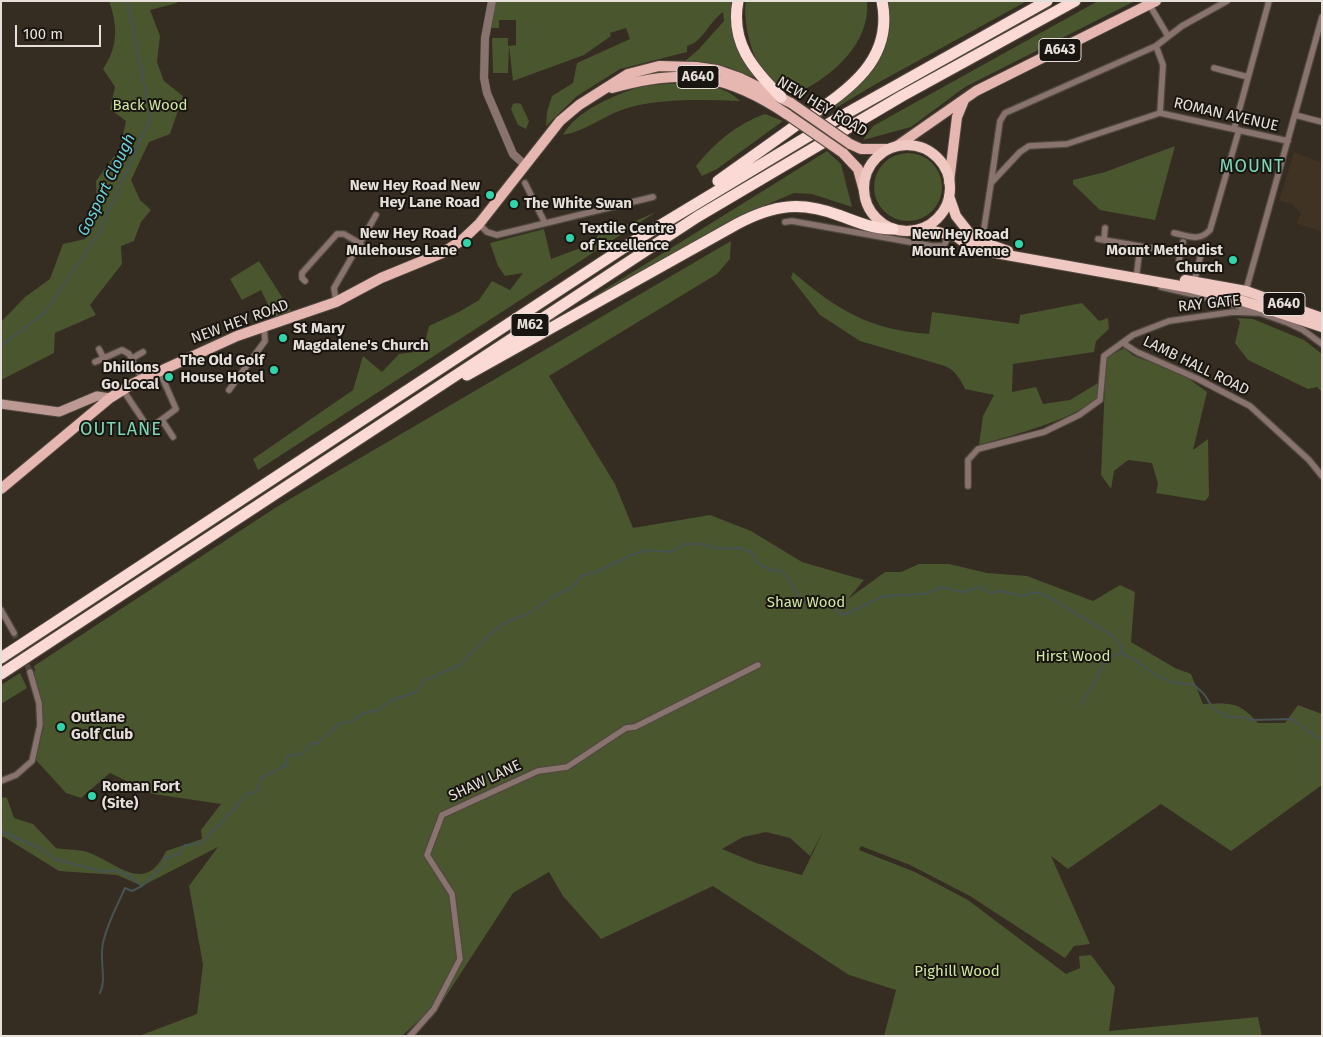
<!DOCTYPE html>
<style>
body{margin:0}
#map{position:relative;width:1323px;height:1037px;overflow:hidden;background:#352c22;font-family:"Fira Sans",sans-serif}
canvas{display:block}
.frame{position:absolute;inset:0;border:2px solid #e7e0da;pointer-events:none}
.scale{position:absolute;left:15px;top:25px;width:86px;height:22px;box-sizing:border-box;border:2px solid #e7e0da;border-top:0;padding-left:6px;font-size:15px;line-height:18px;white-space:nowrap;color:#e7e0da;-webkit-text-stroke:4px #191510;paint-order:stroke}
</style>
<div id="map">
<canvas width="1323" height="1037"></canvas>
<div class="frame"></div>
<div class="scale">100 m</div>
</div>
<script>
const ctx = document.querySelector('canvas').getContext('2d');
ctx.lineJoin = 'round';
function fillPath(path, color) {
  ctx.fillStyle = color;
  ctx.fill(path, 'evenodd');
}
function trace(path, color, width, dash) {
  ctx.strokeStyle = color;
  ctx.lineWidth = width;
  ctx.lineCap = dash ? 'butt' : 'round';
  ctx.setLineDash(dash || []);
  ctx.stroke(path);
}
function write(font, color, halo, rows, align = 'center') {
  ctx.font = font + ' "Fira Sans",sans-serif';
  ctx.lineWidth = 4;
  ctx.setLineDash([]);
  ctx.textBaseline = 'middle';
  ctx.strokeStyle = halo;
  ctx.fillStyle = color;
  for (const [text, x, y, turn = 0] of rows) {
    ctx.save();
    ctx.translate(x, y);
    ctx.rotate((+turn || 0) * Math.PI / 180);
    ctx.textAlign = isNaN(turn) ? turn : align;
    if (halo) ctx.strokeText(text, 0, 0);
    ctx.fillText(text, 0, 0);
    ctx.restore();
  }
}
fillPath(new Path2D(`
 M1294 152 1322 163V232L1296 223 1301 214 1292 204 1279 201Z`), '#413324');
fillPath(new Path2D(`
 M109 1H177V3L150 10 160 36 157 62 164 81 183 96 170 134 149 142 131 180 140 200 151 210 141 222 134 241 121 246 122 264 90 305 96 315 55 333 54 353 1 380V322L25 297 50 279 63 244 85 239 97 211 96 181 120 148 126 121 110 109 115 87 103 69C118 47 118 26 109 1Z
 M496 1H733C726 32 739 54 755 78L728 67 685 61 698 50 724 21 723 12C709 22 703 42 687 46V52L620 69 577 96 546 126 547 112 552 96 573 83 577 63 630 39 626 28 610 33 611 36 584 55 513 81 509 46 508 73H493L492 38H508V46L516 45V20H499V28H489L490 13Z
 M746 1H867C871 43 832 77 797 93 790 90 781 88 775 84 754 71 742 24 746 1Z
 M884 1H1027L874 85 821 117 816 114 871 67Z
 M1098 1H1135L965 87 911 127 863 140 873 126Z
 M682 83C704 85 724 85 740 101 704 100 667 98 631 107 607 113 587 131 563 135 576 111 614 95 640 87 653 84 669 84 682 83Z
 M517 103 521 104 529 121 526 129 518 125 511 109 513 104Z
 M765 114 783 121 717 169 702 176 696 166C715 142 737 124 765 114Z
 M1175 146 1155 220 1100 210 1073 184V180L1105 172Z
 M827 151 841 164 852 207 812 194 794 193 752 211 583 303Z
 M874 187a34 34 0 1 1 68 0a34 34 0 1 1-68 0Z
 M656 212 258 470 253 459 353 390 363 356 382 372 399 354 423 351 429 326 459 312 479 300 492 281 510 290 523 273 505 276 498 266 490 243 544 229 551 259 594 243 598 235 615 230Z
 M731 241 730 259 717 274 549 376 615 484 633 528 710 515 751 531 802 562 864 580 848 599 885 572H901L919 564H949L987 573 1027 576 1093 601 1120 585 1135 592 1131 642 1175 668 1191 674 1203 704C1230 703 1239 701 1258 723H1285L1298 705 1322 714V785L1231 851 1161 804 1068 869 1051 856 1090 944 1074 946 1065 958 970 896 910 865 861 846 859 850 915 872 968 900 1066 974 1080 968 1079 956 1091 955 1115 987 1109 1031 1258 1017 1262 1036H884L896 990 849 975 713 886 601 939 563 896 549 872 513 893 433 1016 417 1022 402 1036H139L197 1014 203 965 189 886 218 847 142 886 117 875 59 871 4 837H1V797L7 798 14 818 33 824 56 848C67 850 80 849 90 853 121 866 146 894 166 851L202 839 201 830 221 804 153 794 110 773 81 798 66 793 35 759 44 726 32 674 35 671 34 666 278 506ZM766 832 790 838 810 856 823 832 802 875 756 863 722 849 743 837Z
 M259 261 291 311 274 317 261 290 242 300 230 279Z
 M793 272C837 310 870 330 929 334L932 312 1019 324 1020 315 1082 303 1099 321 1108 318 1109 329 1096 341 1094 352 1013 364 1012 392 1036 387 1043 404 1070 400 1098 383V399C1062 423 1020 433 979 445L983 416 994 395 965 389C960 379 956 371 945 366L860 341 820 315 791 278Z
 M1237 318 1253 319 1304 340 1322 354V392L1317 387 1308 389 1248 360 1235 343 1240 322Z
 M1124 348 1134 356 1182 374 1207 392 1193 450 1208 439 1209 496 1205 501 1156 493 1158 484 1152 463 1128 460 1114 471 1111 489 1101 475 1106 358Z
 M20 673 27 688 1 704V685Z`), '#4a562e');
trace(new Path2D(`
 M1 346 45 312 98 235 151 117 127 1
 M1082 705C1084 694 1091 691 1095 681 1101 667 1105 657 1122 653
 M1 831 41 849 54 859 105 872 115 870 130 876 142 886 164 866 165 858 180 854 185 845 200 844 249 793 257 792 261 778 287 765V756L303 754 311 743 317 744 340 723 352 722 363 713 379 710 390 701 416 692 425 680 460 665 492 632 505 623 529 613 554 596 573 587 581 576 596 572 629 556 647 550 670 552 686 544H701L720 549 740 548 751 552 759 564 773 571 780 570C790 578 798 598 803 601 817 610 829 601 843 615L884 596 925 594 941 587 962 592 980 587 990 593 1002 591 1023 596 1035 592 1049 597 1113 636 1121 646 1122 653C1149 666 1160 686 1193 684L1204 694 1213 708 1227 717H1244L1252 720 1292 719 1322 741
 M100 993C107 979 99 960 103 943 107 924 117 906 125 888L132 891 142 886`), '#485353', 2);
trace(new Path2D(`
 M14 633 30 672`), '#50473e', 5.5, [5.5, 3]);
const minor = new Path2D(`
 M1149 4 1168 36
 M1156 46 1163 65 1160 113
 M1214 68 1248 77
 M1295 115 1322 122
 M1234 129 1269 1
 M525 183 545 223
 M991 183 1000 121 1005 113 1156 46 1182 26 1227 1
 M785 222 792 221 932 246H944L949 234
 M479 224 487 232 497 235 653 197
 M1174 233C1189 236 1199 242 1210 230L1239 130
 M983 235 991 183 1020 152 1029 146 1067 144 1160 113 1288 141
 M1098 239 1181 253
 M1104 240 1105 228
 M1179 260 1183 242
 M1137 272 1140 246
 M305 281 302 278V273L337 234H344L361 244
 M1194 282 1201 254
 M1161 287 1217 300 1251 310
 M1243 301 1322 17
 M336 302 334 288 376 215
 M1125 341 1126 345 1137 352 1196 378 1250 406 1309 460 1322 476
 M99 349 103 357
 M131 359 143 352
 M95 362 122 350 129 354 142 379
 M123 390 149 429 176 409 159 370
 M229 390 265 341 264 327
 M162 420 173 437
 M968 486V460L978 449 1044 432 1079 415 1100 400 1104 356 1133 335 1169 321 1233 312 1260 313 1288 323 1303 330 1322 344
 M1 610 14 633
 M1 781 16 775 32 761 40 725 39 703 30 672
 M410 1036 434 1009 460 959 452 894 427 855 442 815 538 771 567 767 626 728 635 727 758 665`);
const tertiary = new Path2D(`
 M492 1 485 38 484 78 487 93 513 154 525 165`);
const secondary = new Path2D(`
 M1 404 59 412 97 396 110 398`);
const primary = new Path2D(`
 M612 88C684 68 726 73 788 115
 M850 144 861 149H889
 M897 146 976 91 1156 1
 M843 153 858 169 864 191
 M949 182 957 117 964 100
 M1 489 110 398 134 383 237 336 336 302 381 278 442 253 461 241 479 224 560 121 579 105 628 74 659 66 696 67 717 70 740 78 791 103`);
const trunk = new Path2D(`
 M864 188a43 43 0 1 1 86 0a43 43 0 1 1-86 0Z
 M949 196 956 216 974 239 1008 251
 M923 228 957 237 973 249 1186 287 1243 301 1322 327
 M1185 280 1246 291 1322 318`);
const motorway = new Path2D(`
 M738 1C730 43 753 69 781 97
 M718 181C743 163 769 145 795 126 840 95 895 65 882 1
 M467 375 737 224C775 204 801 201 841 216 859 223 874 229 893 229
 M1 658 631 243 840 117 1047 1
 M1 674 697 217 902 96 1075 1`);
trace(minor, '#51493f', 8);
trace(tertiary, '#51493f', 9);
trace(secondary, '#51493f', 11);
trace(primary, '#51493f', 12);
trace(trunk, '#51493f', 12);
trace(motorway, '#51493f', 13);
trace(minor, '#89736f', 5.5);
trace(tertiary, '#89736f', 8);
trace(secondary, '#bd9994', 9);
trace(primary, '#e6b7b1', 10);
trace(trunk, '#f0c8c2', 10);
trace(motorway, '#fbd9d4', 11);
const primaryBridge = new Path2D(`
 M791 103 850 144
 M788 115 843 153`);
trace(primaryBridge, '#51493f', 12, []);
trace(primaryBridge, '#e6b7b1', 10);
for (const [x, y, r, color] of [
 [490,195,5,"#32d4a9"],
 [514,204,5,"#32d4a9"],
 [570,238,5,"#32d4a9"],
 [467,243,5,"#32d4a9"],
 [1019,244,5,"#32d4a9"],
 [1233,260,5,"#32d4a9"],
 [283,338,5,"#32d4a9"],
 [274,370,5,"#32d4a9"],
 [169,377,5,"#32d4a9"],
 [61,727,5,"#32d4a9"],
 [92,796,5,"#32d4a9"]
]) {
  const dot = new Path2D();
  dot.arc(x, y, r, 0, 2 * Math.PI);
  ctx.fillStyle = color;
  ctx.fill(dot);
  trace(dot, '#191510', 2);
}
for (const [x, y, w] of [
 [1060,50,42],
 [698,77,42],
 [1284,304,42],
 [530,325,38]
]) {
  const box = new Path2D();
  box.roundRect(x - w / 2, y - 11.5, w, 23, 4);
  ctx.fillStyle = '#191510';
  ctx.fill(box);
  trace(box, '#e7e0da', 1);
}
write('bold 14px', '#e7e0da', null, [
 ["A643",1060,50],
 ["A640",698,77],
 ["A640",1284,304],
 ["M62",530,325]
]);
write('15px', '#d0e7a1', '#191510', [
 ["Back Wood",150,106],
 ["Shaw Wood",806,603],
 ["Hirst Wood",1073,657],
 ["Pighill Wood",957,972]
]);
write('15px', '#e7e0da', '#191510', [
 ["NEW HEY ROAD",822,107,31],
 ["ROMAN AVENUE",1226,115,13],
 ["RAY GATE",1209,304,-6],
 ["NEW HEY ROAD",240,322,-20],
 ["LAMB HALL ROAD",1196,366,26],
 ["SHAW LANE",485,781,-25]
]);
write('bold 15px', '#e7e0da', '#191510', [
 ["New Hey Road New",480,186],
 ["Hey Lane Road",480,203],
 ["The White Swan",524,204,"left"],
 ["Textile Centre",580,229,"left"],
 ["of Excellence",580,246,"left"],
 ["New Hey Road",457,234],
 ["Mulehouse Lane",457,251],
 ["New Hey Road",1009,235],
 ["Mount Avenue",1009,252],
 ["Mount Methodist",1223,251],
 ["Church",1223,268],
 ["St Mary",293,329,"left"],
 ["Magdalene's Church",293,346,"left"],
 ["The Old Golf",264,361],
 ["House Hotel",264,378],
 ["Dhillons",159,368],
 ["Go Local",159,385],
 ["Outlane",71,718,"left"],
 ["Golf Club",71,735,"left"],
 ["Roman Fort",102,787,"left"],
 ["(Site)",102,804,"left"]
], 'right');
write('italic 16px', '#6dd1db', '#191510', [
 ["Gosport Clough",107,185,-64]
]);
ctx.letterSpacing = '1px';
write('18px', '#7bd7b8', '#191510', [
 ["MOUNT",1252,167],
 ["OUTLANE",121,430]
]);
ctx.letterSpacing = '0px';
</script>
